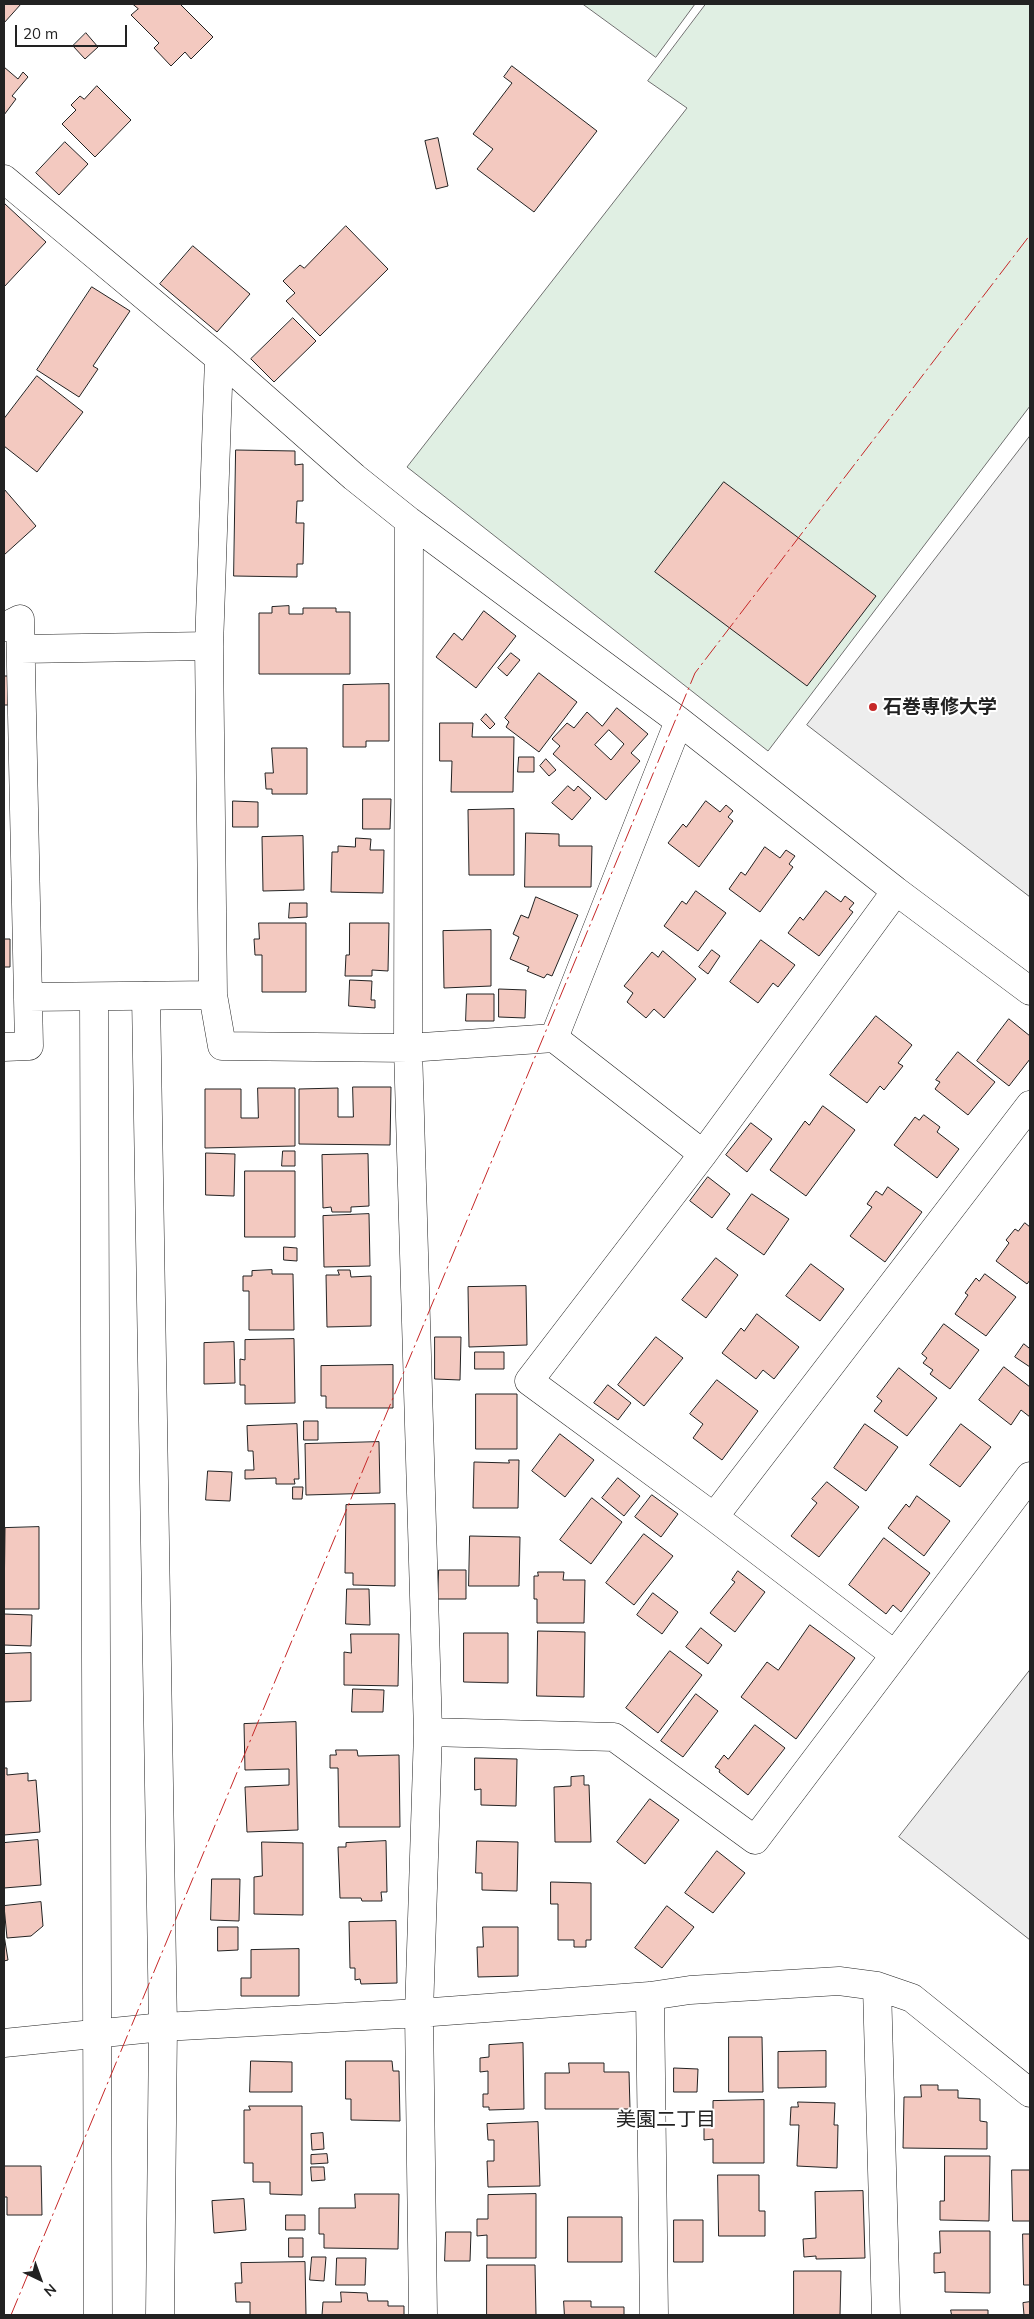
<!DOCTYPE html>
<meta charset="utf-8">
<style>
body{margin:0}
#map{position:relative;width:1034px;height:2319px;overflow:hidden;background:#fff;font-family:Mulish,sans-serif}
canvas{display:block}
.frame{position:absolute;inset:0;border:5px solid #222;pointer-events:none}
.north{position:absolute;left:15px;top:2254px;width:50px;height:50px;-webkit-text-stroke:4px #fff;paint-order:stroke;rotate:138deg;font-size:14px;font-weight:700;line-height:20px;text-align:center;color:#222}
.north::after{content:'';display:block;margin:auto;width:18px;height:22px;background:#222;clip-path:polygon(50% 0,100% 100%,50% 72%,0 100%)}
.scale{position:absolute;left:15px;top:25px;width:112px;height:22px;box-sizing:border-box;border:2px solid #222;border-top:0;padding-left:6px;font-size:15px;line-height:18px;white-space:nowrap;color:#222;-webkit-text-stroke:4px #fff;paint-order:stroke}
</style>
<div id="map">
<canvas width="1034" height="2319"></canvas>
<div class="frame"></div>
<div class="north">N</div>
<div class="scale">20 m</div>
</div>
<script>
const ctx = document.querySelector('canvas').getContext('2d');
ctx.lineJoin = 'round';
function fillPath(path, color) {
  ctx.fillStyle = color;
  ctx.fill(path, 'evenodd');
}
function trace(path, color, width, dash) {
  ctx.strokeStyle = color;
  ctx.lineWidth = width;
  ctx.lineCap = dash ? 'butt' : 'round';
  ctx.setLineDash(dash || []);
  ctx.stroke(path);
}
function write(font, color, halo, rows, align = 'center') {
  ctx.font = font + ' Mulish,"Noto Sans JP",sans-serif';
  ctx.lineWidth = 4;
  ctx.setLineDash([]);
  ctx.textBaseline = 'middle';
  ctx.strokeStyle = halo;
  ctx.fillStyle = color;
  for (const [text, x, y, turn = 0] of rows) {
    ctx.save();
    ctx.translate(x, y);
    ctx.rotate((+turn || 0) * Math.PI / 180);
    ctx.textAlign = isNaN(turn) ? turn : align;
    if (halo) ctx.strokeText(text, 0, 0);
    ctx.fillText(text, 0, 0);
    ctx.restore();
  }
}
const green = new Path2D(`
 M583 4H695L656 57Z
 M706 4H1030V406L768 751 407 467 687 108 648 81Z`);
fillPath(green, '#e0efe3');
trace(green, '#6f6f6f', 1);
const parking = new Path2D(`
 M1030 436V897L807 725Z
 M1030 1670V1940L899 1837Z`);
fillPath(parking, '#ededed');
trace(parking, '#6f6f6f', 1);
const building = new Path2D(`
 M4 4H21L4 23Z
 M133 4H180L213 37 191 59 185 52 171 66 154 48 159 43 131 15 138 9Z
 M86 33 98 47 85 59 73 46Z
 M512 66 597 131 534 212 477 169 493 149 473 134 512 83 504 77Z
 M4 67 18 79 23 72 28 77 12 96 16 99 4 115Z
 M97 86 131 120 95 157 62 124 76 110 71 105 80 96 84 99Z
 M438 138 448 186 436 189 425 141Z
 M65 142 88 164 59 195 36 173Z
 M5 204 46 242 4 287V205Z
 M346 226 388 269 320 336 286 301 295 293 283 281 300 265 304 268Z
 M193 246 250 294 217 332 160 284Z
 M92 287 130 311 93 366 98 369 79 397 37 370Z
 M293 318 316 341 274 382 251 359Z
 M37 376 83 412 37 472 4 446V419Z
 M236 450 295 451V465L303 464V501H297L296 523H304L303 564H297V577L234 576Z
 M724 482 876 596 807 686 655 572Z
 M4 489 36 526 4 555Z
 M289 606V614H303V608H336V612H350V674H259V613H272V607Z
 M484 611 516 636 476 688 436 657 454 633 462 640Z
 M511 653 520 660 507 676 498 668Z
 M539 673 577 702 539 752 506 727 509 722 505 718Z
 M4 676H8V705H4Z
 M389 684V741H366V747H343V685Z
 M617 708 648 734 631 753 640 761 606 800 553 754 560 746 552 739 567 723 574 728 587 712 602 726ZM609 730 624 744 611 760 595 745Z
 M486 714 495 724 490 729 481 720Z
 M440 723H473L472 737H514L513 792H451L452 761H440Z
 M272 748H307V794H272V789H266L265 773H273Z
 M519 757H534V772H518Z
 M546 759 556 770 549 776 540 766Z
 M568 786 574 791 578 786 591 798 572 820 552 803Z
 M363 799H391L390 829H363Z
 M233 801 258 802V827H233Z
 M706 801 720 812 726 805 733 811 728 817 733 821 699 867 668 843 683 824 686 827Z
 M514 809V875H469L468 810Z
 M526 833 559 834V846H592L591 887H525Z
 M303 836 304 890 263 891 262 837Z
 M356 838 371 839 370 850H384L383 893 331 892 332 852H338V846L355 847Z
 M765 847 780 858 786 850 795 856 789 864 793 867 760 912 729 889 741 872 745 875Z
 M696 891 726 913 698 951 664 926 682 901 686 904Z
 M826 891 841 902 845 896 854 903 849 909 853 912 819 956 788 933 800 917 803 920Z
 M536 897 578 915 552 976 547 974 544 978 527 971 529 967 510 959 519 937 513 934 521 915 528 918Z
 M290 903H307V917L289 918Z
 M259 923H306V992H262V955H255L254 939H259Z
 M350 923H389L388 971 372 970V976H345L346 955H349Z
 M491 930V986L444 988 443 931Z
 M4 939H10V967H4Z
 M761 940 795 965 778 987 773 983 758 1003 730 982Z
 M712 950 720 956 708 974 699 967Z
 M663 951 696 979 664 1018 654 1009 646 1018 627 1002 633 993 624 986 652 952 658 957Z
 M350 980 372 981 371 1000H375V1008L349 1006Z
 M499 989 526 990 525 1018 499 1017Z
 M467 994H494V1021H466Z
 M876 1016 912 1045 898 1063 903 1066 884 1090 880 1086 867 1103 830 1075Z
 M1009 1019 1030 1036V1059L1009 1086 977 1061Z
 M958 1052 995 1082 968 1115 935 1089 940 1082 936 1080Z
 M353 1087H391L390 1145 299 1144V1089L338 1088V1117H353Z
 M258 1088H295V1146L205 1148V1089H241V1118H258Z
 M823 1106 855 1130 806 1196 770 1170 805 1121 809 1125Z
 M924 1115 940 1127 937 1132 959 1149 937 1178 894 1145 915 1117 919 1120Z
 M751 1123 772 1139 747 1172 726 1155Z
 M283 1151H295V1166H282Z
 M206 1153 235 1154 234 1196 206 1195Z
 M368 1154 369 1206 351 1207V1212H332L331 1207 323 1208 322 1155Z
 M245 1171H295V1237H245Z
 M708 1177 730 1194 712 1218 690 1201Z
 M888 1187 922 1212 885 1262 850 1236 872 1207 867 1204 876 1191 882 1195Z
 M752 1194 789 1219 764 1255 727 1229Z
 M369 1214 370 1266 324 1267 323 1216Z
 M1025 1223 1030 1227V1280L1027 1284 996 1261 1009 1243 1006 1240 1015 1229 1018 1231Z
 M284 1247 297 1248V1261L284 1260Z
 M716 1258 738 1275 706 1318 682 1300Z
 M811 1264 844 1289 820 1321 786 1296Z
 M272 1270V1274H293L294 1330H249V1291H243V1276H252V1271Z
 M338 1270H350L351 1277 371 1276V1326L327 1327 326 1275H339Z
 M985 1274 1016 1297 986 1336 955 1314 968 1295 965 1293 976 1278 979 1281Z
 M526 1286 527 1345 469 1347 468 1287Z
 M757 1314 799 1347 774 1379 763 1370 756 1379 722 1353 741 1328 744 1331Z
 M944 1324 979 1350 950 1389 930 1374 933 1370 923 1363 927 1358 922 1354Z
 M435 1337H461L460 1380 435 1379Z
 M656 1337 683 1358 644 1406 618 1385Z
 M294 1339 295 1403 245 1404V1385H240V1359L245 1360V1340Z
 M234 1342 235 1383 204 1384V1343Z
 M1024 1344 1029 1348 1030 1345V1367L1015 1357Z
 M475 1352H504V1369H475Z
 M393 1365V1408H326V1396H321V1366Z
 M1004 1367 1030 1387V1417L1021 1410 1011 1425 979 1400Z
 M899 1368 937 1398 907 1436 874 1411 882 1401 877 1397Z
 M717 1380 758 1411 722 1460 693 1438 703 1424 690 1414Z
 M608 1385 631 1403 618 1420 594 1403Z
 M476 1394H517V1449H476Z
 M304 1421H318V1440H304Z
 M297 1424 299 1479H294L295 1484H276V1478L245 1479V1470H254L253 1451H248L247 1426Z
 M865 1424 898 1447 866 1491 834 1468Z
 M961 1424 991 1447 960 1487 930 1465Z
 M560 1434 594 1460 565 1497 532 1471Z
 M379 1442 380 1493 306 1495 305 1444Z
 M509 1460H519L518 1508H473L474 1462 509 1463Z
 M208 1471 232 1472 230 1501 206 1500Z
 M618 1478 640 1496 624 1516 602 1498Z
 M827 1482 859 1507 819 1557 791 1536 817 1503 812 1499Z
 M293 1487H303L302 1499H293Z
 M652 1495 678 1514 661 1537 635 1517Z
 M917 1496 950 1521 924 1556 888 1528 906 1504 909 1507Z
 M592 1498 622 1522 591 1564 560 1540Z
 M395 1504V1586L353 1585V1573H345L346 1505Z
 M39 1527V1609H4L5 1528Z
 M644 1534 673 1556 634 1605 606 1583Z
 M470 1536 520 1537 519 1586H469Z
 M884 1538 930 1573 901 1612 893 1605 886 1614 849 1585Z
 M439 1570H466V1599H438Z
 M738 1571 765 1592 735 1632 710 1613 735 1582 732 1580Z
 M538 1572H564L563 1580H585L584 1623H537V1599H534V1576H538Z
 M347 1589H369L370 1625 346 1624Z
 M653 1593 678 1612 662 1634 637 1615Z
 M4 1614 32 1615 31 1646 4 1645Z
 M810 1625 855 1658 796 1739 741 1697 767 1662 778 1670Z
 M701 1628 722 1645 708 1664 686 1647Z
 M538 1631 585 1632 584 1697 537 1696Z
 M464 1633H508V1683L464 1682Z
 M351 1634H399L398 1686 344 1685V1652L351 1653Z
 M670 1651 702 1675 658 1733 626 1708Z
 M31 1653V1701L4 1702V1654Z
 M353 1689 384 1690 383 1712H352Z
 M696 1694 718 1711 683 1757 661 1741Z
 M296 1722 298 1830 247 1832 245 1787 289 1785V1769L245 1770 244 1724Z
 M755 1725 785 1748 748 1795 719 1772 720 1770 715 1767 724 1755 728 1759Z
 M336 1750H357L358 1756 399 1755 400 1827H339L338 1768H330V1755H336Z
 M475 1758 517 1759 516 1806 481 1805V1789L475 1790Z
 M4 1768H7V1775L28 1773V1781L36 1780 40 1832 4 1835Z
 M584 1776V1785H589L591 1842H555L554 1787 571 1786V1777Z
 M650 1799 679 1820 645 1864 617 1842Z
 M38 1840 41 1885 4 1888V1843Z
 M386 1841 387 1892H381L382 1901H362L361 1898H340L338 1847H346V1843Z
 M477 1841 518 1842 517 1891 482 1890V1873H476Z
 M262 1842 303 1843V1915L254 1914V1877L262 1876Z
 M717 1851 745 1873 713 1913 685 1893Z
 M212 1879H240L239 1921 211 1920Z
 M551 1882 591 1883V1940H586V1947H574V1940H558V1904H551Z
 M41 1902 43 1926 31 1936 7 1938 4 1906Z
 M667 1906 694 1927 662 1968 635 1948Z
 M396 1921 397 1983 361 1984 360 1979 355 1980V1968H350L349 1922Z
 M218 1927H238V1950L218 1951Z
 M483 1927H518V1976L478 1977 477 1947H483Z
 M4 1935 8 1960 4 1961Z
 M299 1949V1996H241V1978H251V1950Z
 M729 2037H762L763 2092H729Z
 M523 2043 524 2109 489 2110V2107H483V2094H488V2071L480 2072V2058L489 2057V2045Z
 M826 2051V2087L778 2088V2052Z
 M251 2061 292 2062V2092H250Z
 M346 2061H392L393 2071H399L400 2121 351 2120V2099H346Z
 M569 2063H604V2072H629L630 2109H545V2073H569Z
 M674 2068 698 2069 697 2092H674Z
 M921 2085H938V2090H958V2098L980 2099V2121L987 2122V2149L903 2148 904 2097H921Z
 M764 2100V2163H713V2139L704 2140V2121H713V2101Z
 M798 2102 835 2103 834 2125H838L837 2168 797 2166 799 2125H790L791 2107H798Z
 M249 2106H302V2195L270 2194V2182H253V2163H244V2110H250Z
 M538 2122 540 2186 488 2187 487 2161H494V2140H488L487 2124Z
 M323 2133 324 2149 312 2150 311 2134Z
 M327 2154 328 2163 311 2164V2155Z
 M945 2156H990L989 2221 940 2220V2201H944Z
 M4 2166H41L42 2215H7V2197H4Z
 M311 2167H324L325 2180 312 2181Z
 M1012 2170H1030V2221H1013Z
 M718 2175H759V2211H765V2236H719Z
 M863 2191 865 2258 816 2259V2256L804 2257 803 2239 816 2238 815 2192Z
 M355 2194H399L398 2249 324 2248V2234H319V2208H355Z
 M536 2194V2258H487V2235L477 2236V2219H488V2195Z
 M244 2199 246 2230 214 2233 212 2201Z
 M286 2215H305V2230H286Z
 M568 2217H622V2262H568Z
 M674 2220H703V2262H674Z
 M940 2231H990V2293L945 2292V2272L934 2273V2253H940Z
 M446 2232H471L470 2261H445Z
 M1023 2234H1030V2285H1024Z
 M289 2238H303V2257H289Z
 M312 2257H326L324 2281 310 2280Z
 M337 2258H366L365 2285H336Z
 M305 2262 306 2315H250V2302H236L235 2283H242L241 2263Z
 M487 2265H535L536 2315H487Z
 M794 2271H841L840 2315H794Z
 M341 2292 367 2293 368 2301H388V2306H404V2315H322L323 2302H341Z
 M564 2301H591V2307H624V2315H546H564Z
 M1030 2302V2315H1024L1023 2303Z
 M951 2310H988V2315H952Z`);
fillPath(building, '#f3c9c0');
trace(building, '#222', 1);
const minor = new Path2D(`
 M4 179 219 358 354 477 409 521 679 721 896 891 1030 991
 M219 358 209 646 213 995 222 1046 408 1048 554 1038 679 721
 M409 521 408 1048 428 1732 419 2013 423 2315
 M4 627 20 619 29 1046 4 1047
 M21 649 209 646
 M29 997 213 995
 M554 1038 703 1154
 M714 1517 1030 1105
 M895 1655 714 1517 529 1381 703 1154 896 891
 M428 1732 614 1737 755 1840 1030 1476
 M877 1986 886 2315
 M650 1996 654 2315
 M4 2043 163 2027 419 2013 650 1996 690 1990 839 1981 877 1986 912 1998 1030 2093`);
const tertiary = new Path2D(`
 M146 996 163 2027 160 2315
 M94 997 98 2315`);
trace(minor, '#222', 29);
trace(tertiary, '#222', 29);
trace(minor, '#fff', 28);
trace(tertiary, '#fff', 28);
trace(new Path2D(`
 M11 2315 695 673 1030 235`), '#c62828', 1, [18, 4, 2.5, 4]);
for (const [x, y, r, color] of [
 [873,707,5,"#c62828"]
]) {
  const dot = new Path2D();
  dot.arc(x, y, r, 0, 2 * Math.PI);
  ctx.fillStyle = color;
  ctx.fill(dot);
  trace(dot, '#fff', 2);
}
write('bold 19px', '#222', '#fff', [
 ["石巻専修大学",883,707]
], 'left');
write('20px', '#222', '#fff', [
 ["美園二丁目",666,2120]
]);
</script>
